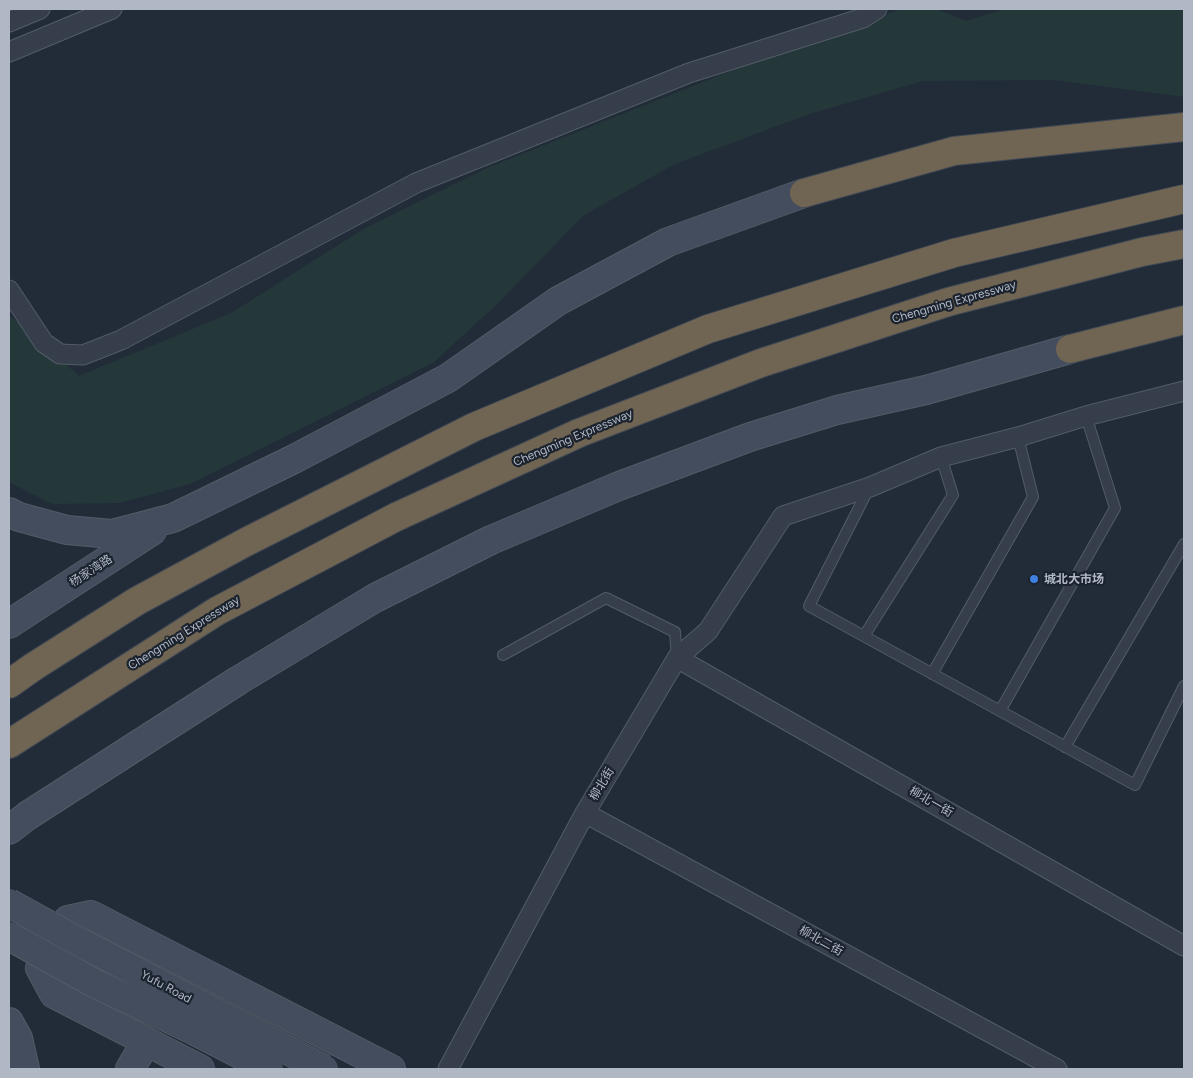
<!DOCTYPE html>
<meta charset="utf-8">
<style>
body{margin:0}
#map{position:relative;width:1193px;height:1078px;overflow:hidden;background:#222c39;font-family:Figtree,sans-serif}
canvas{display:block}
.frame{position:absolute;inset:0;border:10px solid #b0b8c6;pointer-events:none}
</style>
<div id="map">
<canvas width="1193" height="1078"></canvas>
<div class="frame"></div>
</div>
<script>
const ctx = document.querySelector('canvas').getContext('2d');
ctx.lineJoin = 'round';
function fillPath(path, color) {
  ctx.fillStyle = color;
  ctx.fill(path, 'evenodd');
}
function trace(path, color, width, dash) {
  ctx.strokeStyle = color;
  ctx.lineWidth = width;
  ctx.lineCap = dash ? 'butt' : 'round';
  ctx.setLineDash(dash || []);
  ctx.stroke(path);
}
function write(font, color, halo, rows, align = 'center') {
  ctx.font = font + ' Figtree,"Noto Sans SC",sans-serif';
  ctx.lineWidth = 4.5;
  ctx.setLineDash([]);
  ctx.textBaseline = 'middle';
  ctx.strokeStyle = halo;
  ctx.fillStyle = color;
  for (const [text, x, y, turn = 0] of rows) {
    ctx.save();
    ctx.translate(x, y);
    ctx.rotate((+turn || 0) * Math.PI / 180);
    ctx.textAlign = isNaN(turn) ? turn : align;
    if (halo) ctx.strokeText(text, 0, 0);
    ctx.fillText(text, 0, 0);
    ctx.restore();
  }
}
fillPath(new Path2D(`
 M901 9H937L966 21 1005 9H1184V97L1055 80 923 81 806 115 675 164 584 215 495 306 434 362 190 484 119 503 52 504 9 482V315L79 376 231 313 362 230 487 168 723 74Z`), '#24383a');
const lane = new Path2D(`
 M869 488 809 606 1135 785 1184 686
 M864 636 953 495 941 457
 M503 655 606 598 675 632 677 658
 M932 674 1033 497 1018 437
 M1000 711 1115 508 1086 416
 M1065 747 1184 544`);
const street = new Path2D(`
 M9 22 40 9
 M9 52 112 9
 M9 290 44 343 60 354 83 355 121 340 416 183 689 73 863 18 877 9
 M677 658 1184 946
 M585 813 1057 1069
 M448 1069 585 813 677 658 708 631 783 516 870 487 941 457 1018 437 1086 416 1184 391`);
const secondary = new Path2D(`
 M9 512 19 517 67 530 112 534 173 518 294 459 448 378 558 301 668 242 804 193
 M9 624 152 531
 M9 830 27 816 239 680 375 598 491 540 619 486 750 437 837 410 926 390 1070 349
 M9 1022 18 1038 25 1069
 M130 1069 146 1042
 M200 1069 54 994 40 968 68 920 91 915 391 1069`);
const highway = new Path2D(`
 M804 193 954 151 1184 127
 M1070 349 1184 320
 M9 684 33 667 137 601 246 542 474 427 708 329 954 253 1184 199
 M9 744 217 611 396 517 579 433 761 363 948 302 1142 252 1184 244`);
trace(lane, '#535b67', 12);
trace(street, '#535b67', 21);
trace(secondary, '#535b67', 30);
trace(highway, '#404854', 30);
trace(lane, '#353e4a', 10);
trace(street, '#353e4a', 19);
trace(secondary, '#434d5d', 28);
trace(highway, '#706452', 28);
const secondaryBridge = new Path2D(`
 M9 903 83 944 324 1069
 M9 936 96 984 191 1029 269 1069`);
trace(secondaryBridge, '#535b67', 30, []);
trace(secondaryBridge, '#434d5d', 28);
for (const [x, y, r, color] of [
 [1034,579,5,"#3f7fe0"]
]) {
  const dot = new Path2D();
  dot.arc(x, y, r, 0, 2 * Math.PI);
  ctx.fillStyle = color;
  ctx.fill(dot);
  trace(dot, '#1b232e', 2);
}
write('12px', '#b0b8c6', '#1b232e', [
 ["Chengming Expressway",954,302,-16],
 ["Chengming Expressway",573,438,-23],
 ["杨家湾路",91,571,-33],
 ["Chengming Expressway",184,633,-32],
 ["柳北街",602,784,-59],
 ["柳北一街",931,802,30],
 ["柳北二街",821,941,29],
 ["Yufu Road",166,987,28]
]);
write('bold 12px', '#b0b8c6', '#1b232e', [
 ["城北大市场",1044,579]
], 'left');
</script>
